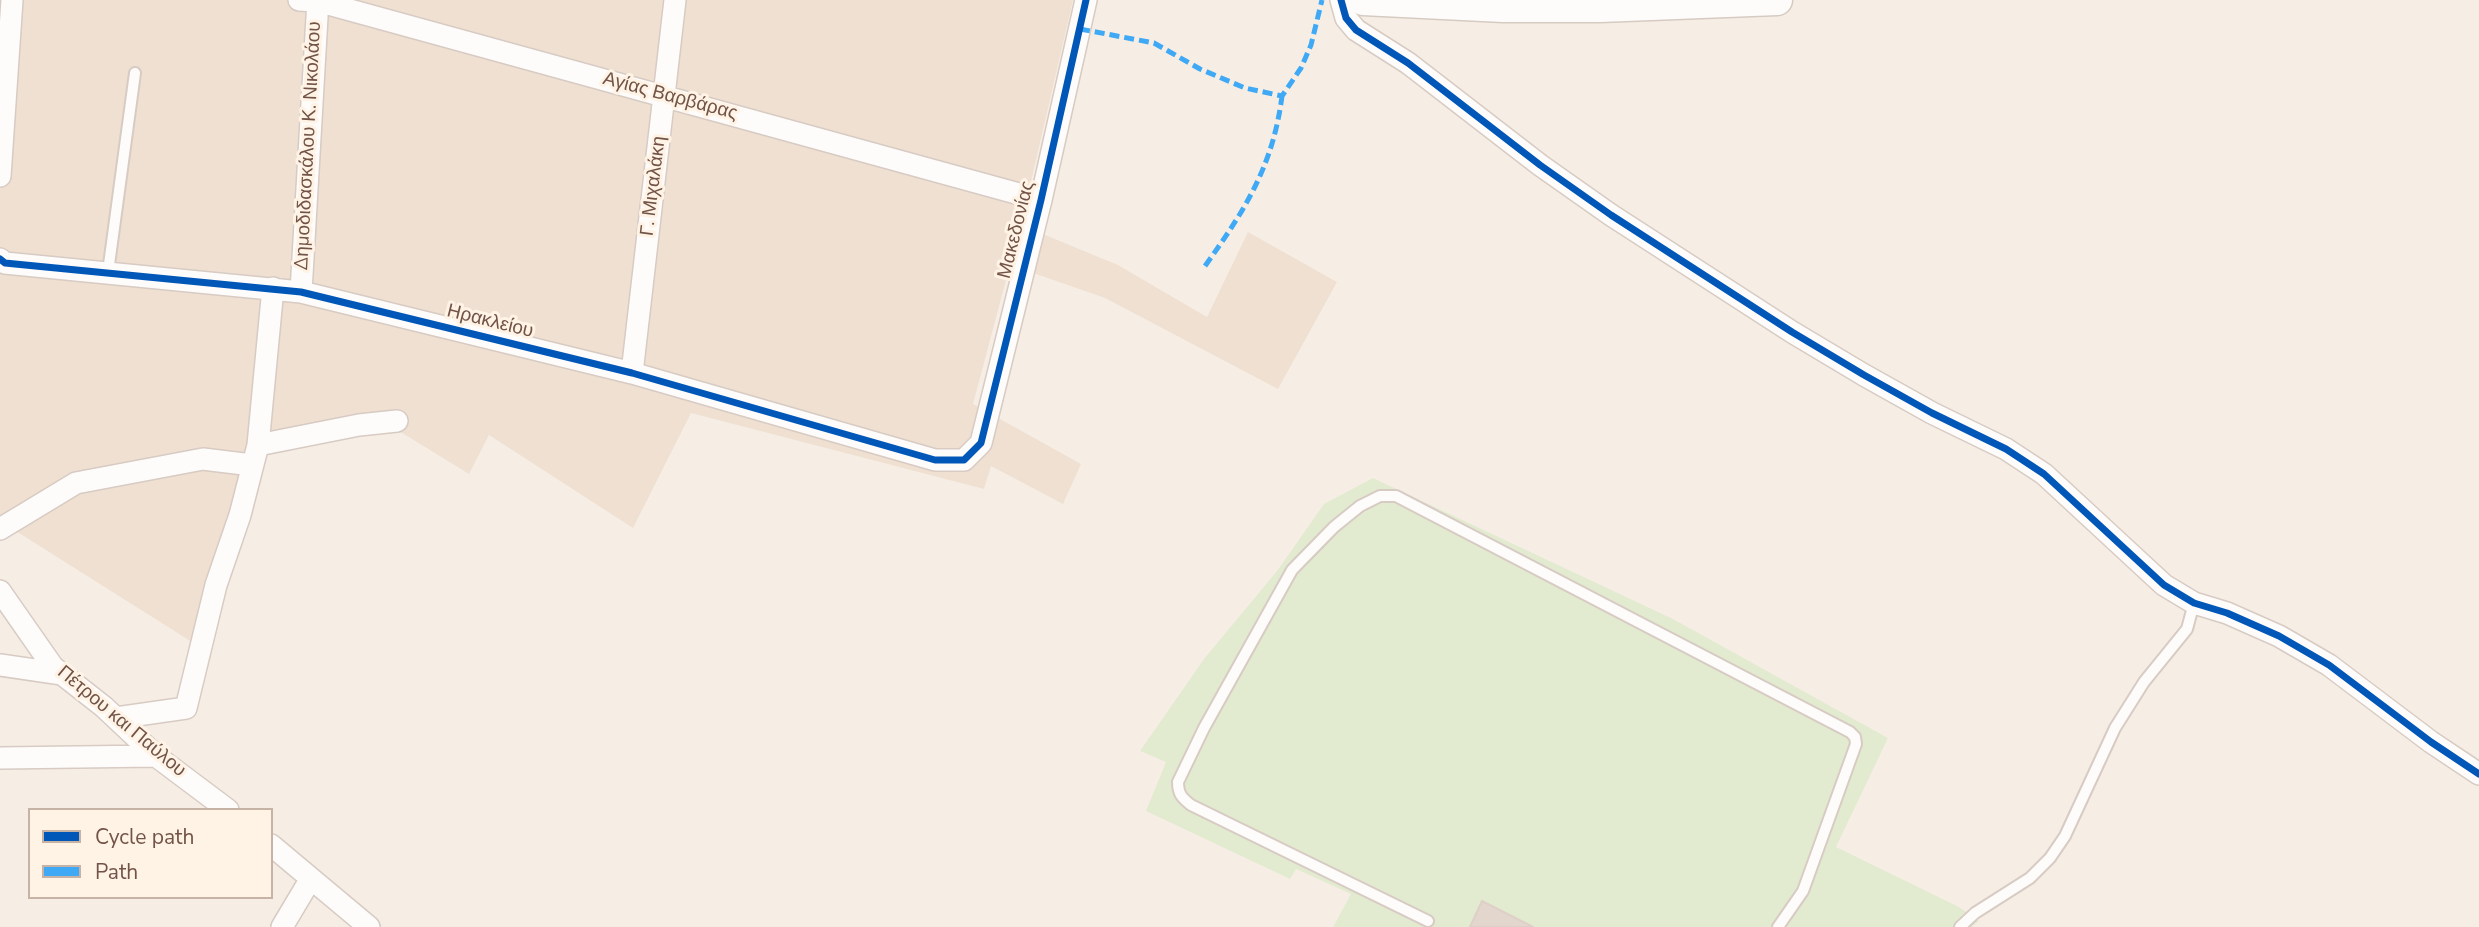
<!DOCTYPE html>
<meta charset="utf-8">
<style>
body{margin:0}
#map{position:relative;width:2479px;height:927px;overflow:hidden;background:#f6eee5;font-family:"Nunito Sans",sans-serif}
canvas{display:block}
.legend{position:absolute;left:28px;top:808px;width:245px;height:91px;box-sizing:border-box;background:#fff3e5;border:2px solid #c7b3a6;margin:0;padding:9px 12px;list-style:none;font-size:21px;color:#725347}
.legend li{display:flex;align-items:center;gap:14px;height:35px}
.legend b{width:35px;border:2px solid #c7b3a6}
</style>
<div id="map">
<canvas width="2479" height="927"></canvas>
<ul class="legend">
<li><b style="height:9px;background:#0057b8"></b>Cycle path</li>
<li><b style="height:9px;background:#3fa9f5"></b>Path</li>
</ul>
</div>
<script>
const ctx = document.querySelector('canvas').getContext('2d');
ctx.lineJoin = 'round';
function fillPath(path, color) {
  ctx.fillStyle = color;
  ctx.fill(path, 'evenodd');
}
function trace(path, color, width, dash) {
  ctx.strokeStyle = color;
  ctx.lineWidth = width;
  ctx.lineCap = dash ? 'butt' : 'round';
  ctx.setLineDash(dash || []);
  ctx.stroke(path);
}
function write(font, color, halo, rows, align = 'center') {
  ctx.font = font + ' "Nunito Sans",sans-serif';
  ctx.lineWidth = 6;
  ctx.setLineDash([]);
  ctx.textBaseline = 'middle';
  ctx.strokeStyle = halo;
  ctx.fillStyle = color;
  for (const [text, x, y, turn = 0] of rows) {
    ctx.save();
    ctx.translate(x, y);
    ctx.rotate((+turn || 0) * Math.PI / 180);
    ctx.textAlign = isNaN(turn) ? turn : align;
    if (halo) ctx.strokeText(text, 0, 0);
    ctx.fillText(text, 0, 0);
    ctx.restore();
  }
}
fillPath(new Path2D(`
 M0 0H1073L1021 225 1118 265 1207 317 1248 232 1337 282 1278 389 1105 298 1010 265 973 404 1081 464 1063 504 991 466 984 489 691 413 633 528 489 435 469 474 399 431 334 436 268 455 198 621 195 644 0 521Z`), '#efe0d2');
fillPath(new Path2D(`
 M1373 478 1673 619 1888 738 1836 847 1959 907 1979 921 1972 927H1333L1351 894 1296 869 1290 879 1146 811 1166 762 1140 751 1204 659 1277 571 1324 504Z`), '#e2ebd0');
const building = new Path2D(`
 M1482 901 1533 927H1470Z`);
fillPath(building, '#e2d6cd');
trace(building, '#ded0c8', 2);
const lane = new Path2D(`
 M108 272 135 73
 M1428 921 1191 805C1182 798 1178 794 1178 782L1204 728 1292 570 1334 527 1360 506 1380 496H1396L1850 732 1855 737 1856 744 1803 891 1778 927
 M1960 927 1975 913 2030 878 2050 858 2065 836 2115 728 2144 682 2187 629 2194 603`);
const street = new Path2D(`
 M299 0 317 1 1041 200
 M1341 0 1346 18 1356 30 1408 63 1540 165 1611 215 1792 332 1864 375 1932 413 2006 449 2044 474 2164 585 2194 603 2227 613 2279 636 2329 665 2431 742 2479 774
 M0 176 12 0
 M0 259 5 263 15 264 301 292 632 373 935 460H964L981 443 1041 200 1086 0
 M301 292 318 0
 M632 373 675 0
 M258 445 359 425 397 421
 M0 529 76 483 203 459 252 465
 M0 591 53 667 104 707 156 756 228 810
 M0 665 62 674
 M116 718 186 708 216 585 240 515 258 445 273 288
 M0 758 156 756
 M271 845 369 927
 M282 927 310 880`);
const secondary = new Path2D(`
 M1363 0 1503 7H1600L1777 0`);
trace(lane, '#d7cbc3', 14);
trace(street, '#d7cbc3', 24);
trace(secondary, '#d6cbc2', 33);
trace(lane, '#fefcfb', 10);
trace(street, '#fefcfb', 21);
trace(secondary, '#fefcfb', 30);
trace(new Path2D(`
 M1080 29 1154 43 1200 69 1245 88 1282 96 1301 68 1311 45 1322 0
 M1205 266C1245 210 1273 166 1282 96`), '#3fa9f5', 5, [10, 5]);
trace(new Path2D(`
 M1341 0 1346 18 1356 30 1408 63 1540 165 1611 215 1792 332 1864 375 1932 413 2006 449 2044 474 2164 585 2194 603 2227 613 2279 636 2329 665 2431 742 2479 774
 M0 259 5 263 15 264 301 292 632 373 935 460H964L981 443 1041 200 1086 0`), '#0057b8', 7);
write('19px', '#725347', '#fff3e5', [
 ["Αγίας Βαρβάρας",670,97,15],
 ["Δημοδιδασκάλου Κ. Νικολάου",309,146,-87],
 ["Γ. Μιχαλάκη",654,186,-83],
 ["Μακεδονίας",1017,230,-76],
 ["Ηρακλείου",490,322,14],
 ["Πέτρου και Παύλου",121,722,40]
]);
</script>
